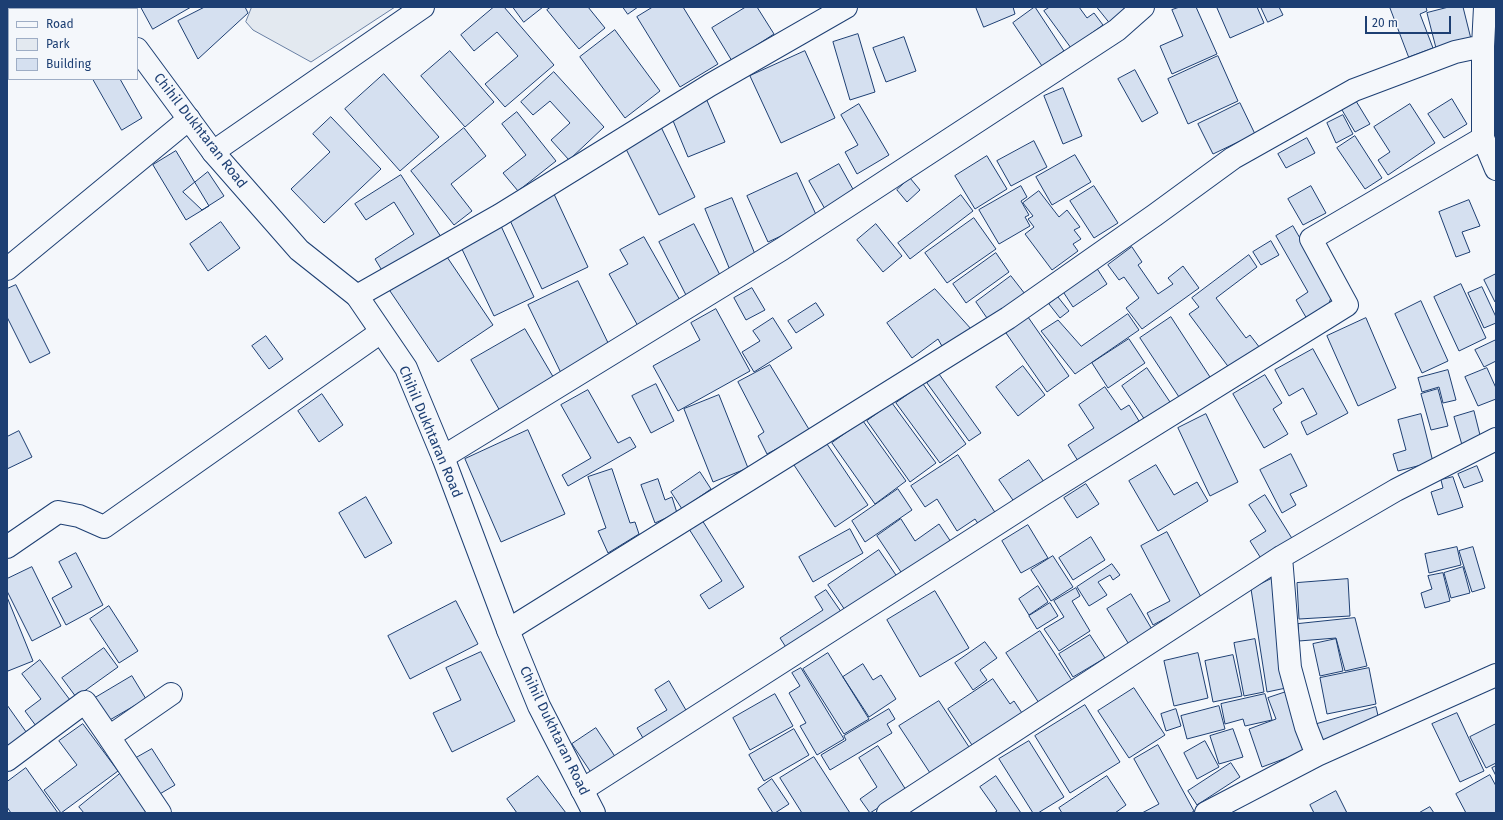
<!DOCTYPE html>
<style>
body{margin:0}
#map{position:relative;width:1503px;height:820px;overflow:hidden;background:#f4f7fb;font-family:"Fira Sans",sans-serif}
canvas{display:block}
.frame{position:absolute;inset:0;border:8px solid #1d3f73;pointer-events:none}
.legend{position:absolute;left:8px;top:8px;width:130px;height:72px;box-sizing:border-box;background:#f4f7fb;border:1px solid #9eadc5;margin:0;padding:5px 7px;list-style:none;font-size:12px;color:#1d3f73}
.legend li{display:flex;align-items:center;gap:8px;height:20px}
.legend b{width:20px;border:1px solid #9eadc5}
.scale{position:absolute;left:1365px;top:16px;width:86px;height:18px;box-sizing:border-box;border:2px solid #1d3f73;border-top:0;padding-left:5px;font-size:12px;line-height:14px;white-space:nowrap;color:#1d3f73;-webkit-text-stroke:3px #f4f7fb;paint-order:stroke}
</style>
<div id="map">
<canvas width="1503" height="820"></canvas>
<div class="frame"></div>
<ul class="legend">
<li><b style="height:5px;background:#f4f7fb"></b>Road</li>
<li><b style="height:11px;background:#e3e9f0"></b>Park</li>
<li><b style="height:11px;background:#d5e0f0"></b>Building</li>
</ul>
<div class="scale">20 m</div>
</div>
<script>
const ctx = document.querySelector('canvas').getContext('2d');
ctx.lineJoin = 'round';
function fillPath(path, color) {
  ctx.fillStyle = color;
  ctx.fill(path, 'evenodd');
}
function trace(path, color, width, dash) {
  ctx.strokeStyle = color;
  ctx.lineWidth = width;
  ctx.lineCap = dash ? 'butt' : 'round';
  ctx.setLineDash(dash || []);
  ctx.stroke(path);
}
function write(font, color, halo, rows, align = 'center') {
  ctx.font = font + ' "Fira Sans",sans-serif';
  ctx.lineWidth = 3;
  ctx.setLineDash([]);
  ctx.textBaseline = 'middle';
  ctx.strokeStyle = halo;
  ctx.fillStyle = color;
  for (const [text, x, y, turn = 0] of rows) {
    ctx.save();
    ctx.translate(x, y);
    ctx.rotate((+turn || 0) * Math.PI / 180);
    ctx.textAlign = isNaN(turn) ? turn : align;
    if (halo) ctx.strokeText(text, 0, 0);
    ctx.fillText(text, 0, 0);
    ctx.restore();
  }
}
const green = new Path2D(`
 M252 7H395L311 62 253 30 246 22Z`);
fillPath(green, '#e3e9f0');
trace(green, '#687fa3', 1);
const building = new Path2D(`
 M57 7H78L79 9H53Z
 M141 7H191L153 29Z
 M205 7H245L248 13 198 59 178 21Z
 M494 7H504L554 65 505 107 485 84 518 56 497 32 474 51 461 35Z
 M513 7H543L524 22Z
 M551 7H588L605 28 579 49 547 10Z
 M623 7H638L628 14Z
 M653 7H683L718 64 680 87 637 17Z
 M746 7H757L774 34 732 61 712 28Z
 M976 7H1013L1015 14 984 27Z
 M1035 7 1064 51 1042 66 1013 23Z
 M1050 7H1079L1087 18 1094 13 1103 25 1071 48 1044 11Z
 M1097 7H1129L1110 23Z
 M1180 7H1196L1217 54 1172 74 1160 46 1183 36 1172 10Z
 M1219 7H1257L1264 23 1230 38 1217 8Z
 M1261 7H1279L1283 15 1268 22Z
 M1390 7H1426L1427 11 1420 14 1433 48 1409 57Z
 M1449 7H1463L1471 39 1436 48 1427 13Z
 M615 30 660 91 625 118 580 57Z
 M858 34 875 92 850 100 833 42Z
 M904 37 916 71 886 82 873 48Z
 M450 51 494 102 465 127 421 76Z
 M805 51 835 118 781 143 750 76Z
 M1218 56 1238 101 1188 124 1168 79Z
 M1135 70 1158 113 1142 122 1118 79Z
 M554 72 604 127 569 160 551 140 570 123 550 101 533 115 521 102Z
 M384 74 439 137 400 171 345 109Z
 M93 79H120L142 118 122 130Z
 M1063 88 1082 136 1063 144 1044 96Z
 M705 96 725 142 688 157 669 111Z
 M1452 99 1467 124 1444 138 1428 114Z
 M1356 101 1370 124 1355 132 1342 110Z
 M1240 103 1255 134 1213 154 1198 124Z
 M859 104 889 155 857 174 845 152 858 145 841 115Z
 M1410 104 1435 143 1388 175 1378 160 1390 152 1374 127Z
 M517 112 556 161 518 191 503 173 526 155 502 124Z
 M1343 115 1353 134 1336 143 1327 123Z
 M331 117 381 169 324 223 291 189 330 152 313 134Z
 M661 127 695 197 659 215 624 145Z
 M464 128 486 156 451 184 472 211 454 225 411 171Z
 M1355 136 1382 178 1365 189 1337 148Z
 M1307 138 1315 153 1286 168 1278 154Z
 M1034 141 1047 167 1011 186 997 161Z
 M176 151 209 206 186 220 153 165Z
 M1075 155 1091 182 1052 205 1036 177Z
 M987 156 1007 189 975 209 955 176Z
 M839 164 854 191 825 209 809 181Z
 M208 172 224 196 202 210 183 192Z
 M797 173 818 219 768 242 747 196Z
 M401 175 443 240 386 277 375 259 414 234 394 202 366 220 355 204Z
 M910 178 920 190 907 202 897 190Z
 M1021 186 1027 197 1021 201 1029 215 1025 217 1030 226 999 244 979 210Z
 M1094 186 1118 223 1094 238 1070 201Z
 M1311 186 1326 213 1303 225 1288 199Z
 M1039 191 1059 217 1067 210 1080 227 1074 230 1081 239 1073 244 1078 251 1052 270 1025 234 1034 227 1028 219 1033 216 1023 203Z
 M554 194 588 267 542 289 508 216Z
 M961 195 973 211 910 259 898 243Z
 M732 198 757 259 730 270 705 209Z
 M1469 200 1480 226 1462 232 1470 252 1456 257 1439 212Z
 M974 218 996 249 947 283 925 253Z
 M221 222 240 248 208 271 190 244Z
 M694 224 723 281 688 299 659 242Z
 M876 224 902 256 883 272 857 240Z
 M501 226 534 297 494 316 460 245Z
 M1293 226 1332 294 1328 307 1307 319 1296 300 1308 292 1276 236Z
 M644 237 681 302 638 326 609 274 628 264 620 250Z
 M1271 241 1279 255 1261 265 1253 252Z
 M1132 247 1142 262 1138 265 1158 294 1173 284 1168 278 1183 266 1199 288 1142 329 1126 308 1139 298 1124 277 1119 280 1108 265Z
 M996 253 1009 272 966 303 953 284Z
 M445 254 493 325 438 362 390 291Z
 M1249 255 1257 267 1216 298 1246 338 1250 335 1260 348 1230 369 1189 314 1199 307 1192 298Z
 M1096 267 1107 284 1073 307 1062 290Z
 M1496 274V301L1495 302 1484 280Z
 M1011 276 1025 294 989 321 976 302Z
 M578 281 612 351 562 375 528 305Z
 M1461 284 1486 338 1459 351 1434 297Z
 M16 285 50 353 30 363 7 317V289Z
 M1482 287 1496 317V323L1484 328 1468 293Z
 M752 288 765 310 746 320 734 298Z
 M935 289 972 330 943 348 938 339 912 358 887 323Z
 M1058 297 1069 311 1060 318 1049 304Z
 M1421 301 1448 361 1422 373 1395 314Z
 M816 303 824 315 796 333 788 321Z
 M716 309 750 371 678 411 653 366 700 340 691 323Z
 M1128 314 1139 330 1075 374 1041 331 1058 320 1081 346Z
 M1028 317 1069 376 1047 392 1006 333Z
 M1171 317 1210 377 1179 397 1140 338Z
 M773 318 792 348 754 372 742 352 760 341 753 331Z
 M1366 318 1396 388 1358 406 1327 336Z
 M525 329 555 380 500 411 471 360Z
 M266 336 283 359 269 369 252 346Z
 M1129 339 1145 363 1108 388 1092 363Z
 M1496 340V361L1484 367 1475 350Z
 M1313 349 1348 413 1307 435 1301 422 1317 414 1303 388 1289 396 1275 370Z
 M770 365 810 431 767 454 758 436 764 432 738 382Z
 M1023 366 1045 395 1018 416 996 387Z
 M1147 368 1170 402 1145 420 1122 386Z
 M1487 368 1496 388V399L1478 406 1465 377Z
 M1448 370 1456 400 1443 403 1439 387 1422 392 1418 378Z
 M939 374 981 433 969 441 927 383Z
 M1265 375 1282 403 1273 409 1288 434 1264 448 1233 394Z
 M656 384 674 421 651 433 632 396Z
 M923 384 966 444 940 463 896 403Z
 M1105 387 1121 410 1129 405 1139 421 1078 461 1068 445 1094 428 1079 405Z
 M1438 389 1448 426 1431 430 1421 394Z
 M588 390 618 443 630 437 636 447 568 486 562 475 591 458 561 405Z
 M322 394 343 425 319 442 298 411Z
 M719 395 748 468 713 482 684 409Z
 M892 403 936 463 910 482 867 421Z
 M1474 411 1481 439 1462 445 1454 417Z
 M1206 414 1238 482 1210 496 1178 428Z
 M1421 414 1433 462 1398 471 1393 454 1406 450 1398 420Z
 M863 421 906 481 875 504 832 443Z
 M528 430 565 514 501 542 465 459Z
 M19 431 32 457 7 469V437Z
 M827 444 868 505 835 527 794 465Z
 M1291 454 1307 486 1290 494 1296 505 1282 513 1260 470Z
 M958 455 998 517 981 528 975 519 957 531 937 499 925 507 911 486Z
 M1029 460 1044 482 1015 503 999 480Z
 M1156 465 1174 495 1197 482 1208 501 1158 531 1129 481Z
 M1477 466 1483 481 1464 488 1458 474Z
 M612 469 630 523 635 522 639 534 608 553 598 531 606 528 588 477Z
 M700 472 711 489 682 509 671 492Z
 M1453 477 1463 507 1438 515 1431 492 1443 488 1441 480Z
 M658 479 665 500 672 497 677 513 655 523 641 485Z
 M1086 484 1099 504 1077 518 1064 498Z
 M898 489 912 510 865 542 852 521Z
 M1265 495 1293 540 1262 560 1250 541 1266 531 1249 505Z
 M366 497 392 543 365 558 339 513Z
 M901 519 915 541 939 524 951 542 903 575 877 536Z
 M702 520 744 587 709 609 700 595 722 581 689 529Z
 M1028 525 1048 558 1021 573 1002 541Z
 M850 529 863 553 813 582 799 557Z
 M1167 532 1202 599 1153 625 1147 613 1170 601 1141 546Z
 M1091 537 1105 560 1073 580 1059 558Z
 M1457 547 1461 565 1429 573 1425 554Z
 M1473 547 1485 588 1472 592 1459 551Z
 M879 550 898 578 847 613 828 585Z
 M76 553 103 605 66 625 52 598 72 587 59 562Z
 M1053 556 1073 587 1051 601 1031 570Z
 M1112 564 1120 575 1113 580 1110 575 1098 582 1107 595 1089 606 1077 587Z
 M32 567 61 626 32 641 7 591V579Z
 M1463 567 1470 593 1451 598 1444 573Z
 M1443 573 1450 601 1425 608 1421 593 1432 589 1428 576Z
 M1275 577 1286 688 1267 692 1251 589Z
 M1348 579 1350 616 1299 619 1297 583Z
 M1038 586 1048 602 1029 615 1019 599Z
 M1076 588 1080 596 1072 601 1090 631 1059 651 1044 629 1064 617 1054 601Z
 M826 590 844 616 789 652 780 638 823 610 815 597Z
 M935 591 969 648 920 677 887 620Z
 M1131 594 1153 631 1130 646 1107 609Z
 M7 597 33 661 8 671 7 669Z
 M456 601 478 644 410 679 388 636Z
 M1050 603 1058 616 1037 629 1029 616Z
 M109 606 138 651 119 663 90 619Z
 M1355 618 1367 666 1345 671 1336 638 1299 641 1298 624Z
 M1040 631 1073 682 1039 703 1006 653Z
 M1090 635 1105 658 1073 677 1059 654Z
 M1255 639 1264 692 1244 696 1234 643Z
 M1336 639 1343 671 1320 676 1313 644Z
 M985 642 997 658 980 670 987 680 973 690 955 663Z
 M104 648 118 667 76 697 62 678Z
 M481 652 515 721 452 752 433 713 461 700 446 668Z
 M828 653 869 719 844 734 803 669Z
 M1198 653 1208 698 1174 706 1164 661Z
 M1233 655 1242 696 1213 702 1205 661Z
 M40 660 73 704 39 730 25 711 41 699 22 674Z
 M863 664 873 680 881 675 896 699 869 717 843 677Z
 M801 668 844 739 817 755 800 726 806 723 789 693 800 686 792 673Z
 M1369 668 1376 704 1327 714 1320 678Z
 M132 676 146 699 108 721 95 698Z
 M993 679 1010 704 1014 701 1022 713 972 745 948 709Z
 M669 681 690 717 646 743 637 728 667 710 655 690Z
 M1134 688 1165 735 1129 758 1098 711Z
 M1286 692 1308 750 1262 767 1249 729 1276 719 1268 698Z
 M775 694 793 726 750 750 733 718Z
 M1265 694 1272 720 1245 726 1243 719 1225 724 1221 704Z
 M939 701 971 750 932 776 899 726Z
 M7 705 29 736 7 752Z
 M1085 705 1120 762 1070 793 1035 736Z
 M1219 706 1225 729 1187 739 1181 716Z
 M1376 707 1379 720 1318 748 1310 726Z
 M889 709 895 719 887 724 892 733 830 770 821 755 846 740 844 736Z
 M1176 709 1181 726 1166 731 1161 714Z
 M1457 713 1484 771 1460 782 1432 724Z
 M83 724 118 771 61 813 44 790 77 765 59 741Z
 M1496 724V763L1486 768 1470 737Z
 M596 728 618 761 594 777 572 744Z
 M794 729 809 755 764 781 749 755Z
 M1233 729 1243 757 1219 764 1210 736Z
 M1029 741 1064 797 1038 813H1033L999 759Z
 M1205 741 1219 767 1197 779 1184 753Z
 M1158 745 1194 811 1191 813H1142L1159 804 1134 759Z
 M878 746 906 790 870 813 860 799 877 787 859 758Z
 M152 749 175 785 158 795 136 758Z
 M814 757 850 813H802L780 778Z
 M1231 763 1240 777 1197 805 1188 791Z
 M1496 766V776L1492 768Z
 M26 768 58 813H11L7 807V782Z
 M121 773 148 813H84L79 807Z
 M1490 775 1496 786V813H1466L1456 794Z
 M538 776 566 813H517L507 799Z
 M996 776 1021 813H994L997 811 980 787Z
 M1107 776 1126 805 1115 813H1062L1059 808Z
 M772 779 789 804 775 813H773L758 789Z
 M1336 791 1347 813H1314L1310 805Z
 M1430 807 1434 813H1419Z`);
fillPath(building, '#d5e0f0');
trace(building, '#1d3f73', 1);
const minor = new Path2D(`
 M1483 46 1485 7
 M213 152 423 7
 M7 269 189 119
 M357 296 500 215 710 85 846 7
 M443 457 782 249 1117 30 1143 7
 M7 547 58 512 79 516 104 527 381 332
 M1281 557 1290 668 1306 727 1317 755
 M508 630 1008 318 1155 215 1233 158 1354 90 1455 52 1483 46V138L1496 169
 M109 737 160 813
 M7 760 85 702 109 737 171 694
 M582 790 1042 495 1347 305 1311 239 1483 138
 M888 813 1281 557 1396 490 1496 439
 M1206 813 1317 755 1496 675`);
const tertiary = new Path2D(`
 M106 7 107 9
 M137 49 213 152 299 250 357 296 406 368 443 457 508 630 539 706 594 813`);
trace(minor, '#1d3f73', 24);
trace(tertiary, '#1d3f73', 24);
trace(minor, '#f4f7fb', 22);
trace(tertiary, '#f4f7fb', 22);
write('14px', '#1d3f73', '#f4f7fb', [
 ["Chihil Dukhtaran Road",200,131,52],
 ["Chihil Dukhtaran Road",430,432,67],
 ["Chihil Dukhtaran Road",554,731,64]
]);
</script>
